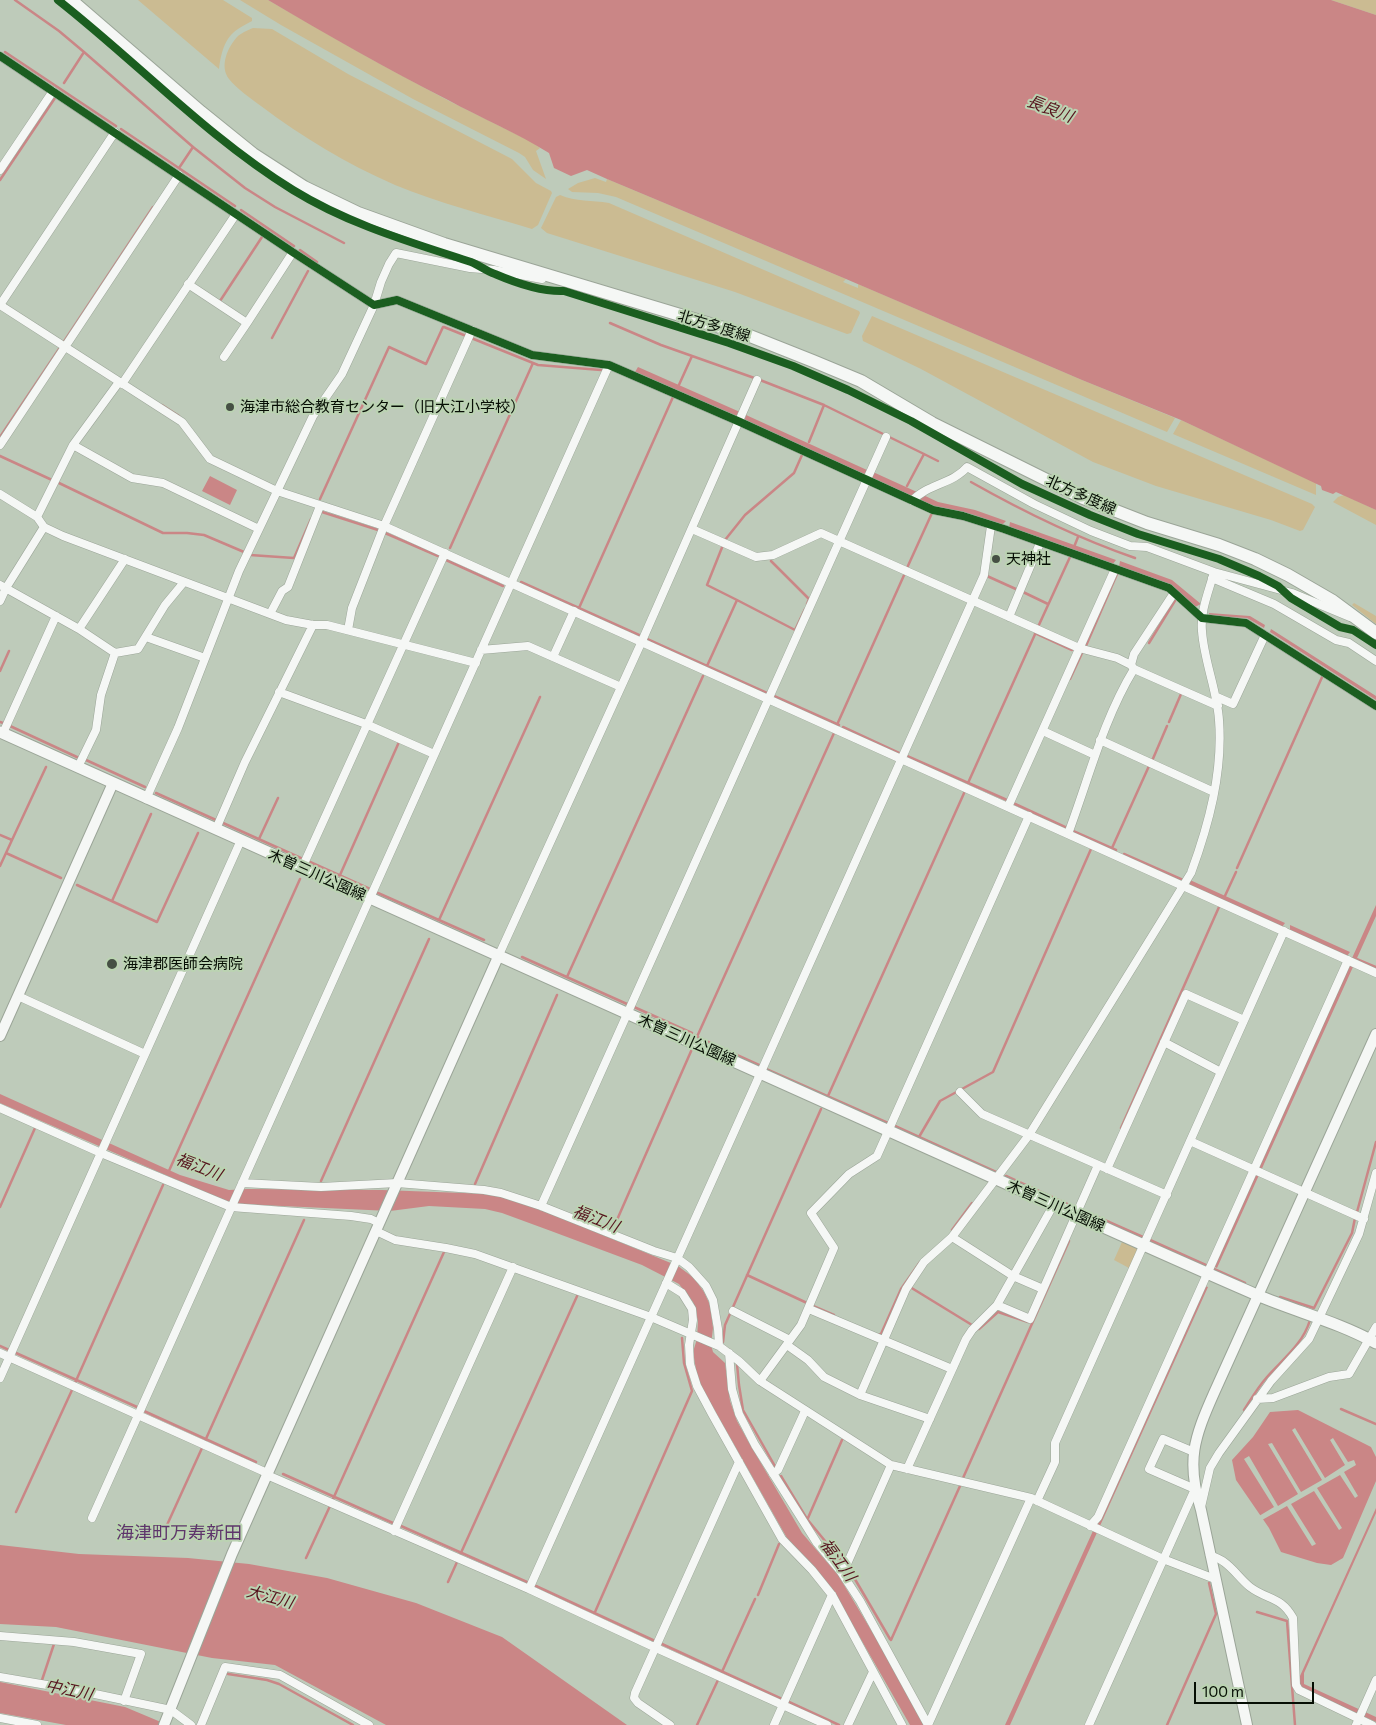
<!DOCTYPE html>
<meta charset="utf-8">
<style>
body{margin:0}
#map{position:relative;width:1376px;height:1725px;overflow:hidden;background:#becbba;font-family:Commissioner,sans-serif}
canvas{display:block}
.scale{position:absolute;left:1194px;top:1682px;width:120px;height:22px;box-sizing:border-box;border:2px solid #060e04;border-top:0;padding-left:6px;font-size:15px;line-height:18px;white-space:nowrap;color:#060e04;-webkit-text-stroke:4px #bbd3b2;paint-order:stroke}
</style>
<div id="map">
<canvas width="1376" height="1725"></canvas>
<div class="scale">100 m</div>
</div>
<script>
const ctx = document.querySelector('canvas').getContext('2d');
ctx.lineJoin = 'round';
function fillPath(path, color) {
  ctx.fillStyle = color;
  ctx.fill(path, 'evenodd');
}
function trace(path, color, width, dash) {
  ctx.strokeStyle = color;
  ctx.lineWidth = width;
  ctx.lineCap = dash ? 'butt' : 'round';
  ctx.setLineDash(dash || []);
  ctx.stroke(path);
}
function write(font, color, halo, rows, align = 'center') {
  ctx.font = font + ' Commissioner,"Noto Sans JP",sans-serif';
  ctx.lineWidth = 4;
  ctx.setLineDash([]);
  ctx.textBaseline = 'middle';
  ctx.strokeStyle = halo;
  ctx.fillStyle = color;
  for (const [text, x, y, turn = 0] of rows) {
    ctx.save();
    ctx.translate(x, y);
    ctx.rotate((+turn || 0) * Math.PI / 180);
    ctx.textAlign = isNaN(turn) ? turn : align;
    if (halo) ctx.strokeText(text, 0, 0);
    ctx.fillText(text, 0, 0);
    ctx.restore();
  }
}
fillPath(new Path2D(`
 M138 0H223L252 18V21C247 24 242 26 238 29 224 38 221 54 219 69Z
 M240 0H268L371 59 449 101 532 142 540 148 536 151 546 179 533 170 525 157 519 153 413 99 281 25Z
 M1331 0H1376V15Z
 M253 28 272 29 348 74 512 159 536 183 551 191 552 193 538 225 532 229C486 215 439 203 395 185 347 164 302 137 261 106 250 98 237 89 229 79 219 66 228 47 237 37 241 33 248 30 253 28Z
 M595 178 606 182 607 179 846 279 843 282 858 288V284L1082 380 1175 418 1167 432 616 197 598 193 572 192 568 189 578 183Z
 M560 195C576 202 592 200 609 203L859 311 860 313 851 333 847 334 735 292 547 233 541 228 556 197Z
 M872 316 1312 504 1315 507 1303 530 1300 531 1271 520 1156 486 1093 462 921 369 863 341 862 336Z
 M1181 420 1316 483V495L1173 434Z
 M1344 495 1376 510V525L1333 502 1338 497Z
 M1354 603 1376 616V624L1352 605Z
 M1122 1242 1138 1249 1129 1268 1114 1260Z`), '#cbbb92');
fillPath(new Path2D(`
 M268 0H1331L1376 15V510L1336 492 1333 494 1322 490 1321 486 1181 420 1082 380 846 279 607 179 587 170 571 176 554 168 549 153C517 133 481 118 448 100 387 69 327 35 268 0Z
 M638 367 740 412 737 417 635 372Z
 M746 415 867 470 864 475 744 421Z
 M873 472 917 492 912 497 871 478Z
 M210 476 237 490 230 505 202 491Z
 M921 494 938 502 975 510 1006 521 1002 525 974 515 937 508 918 500Z
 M1010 522 1116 560 1112 565 1009 528Z
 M1120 561 1172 580 1201 604 1195 607 1171 585 1119 567Z
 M1209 613 1250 616 1265 625 1264 628 1247 618 1209 616Z
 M1271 629 1376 696V700L1270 632Z
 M1190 880 1285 923 1282 927 1190 885Z
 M1376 905V916L1217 1268 1213 1266Z
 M1290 925 1350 952 1347 956 1290 930Z
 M0 1094 180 1175 229 1190 247 1189 382 1190 490 1194 515 1200 547 1212 678 1266 694 1278 704 1292 710 1305 713 1328 711 1345 713 1352 725 1363 730 1401 737 1421 748 1441 802 1533 838 1575 880 1645 924 1725H910L831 1587 787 1538 698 1381 693 1352 697 1339 698 1321 693 1302 679 1284 642 1265 551 1231 502 1213 485 1209 429 1206 390 1211 239 1204 223 1200 0 1103Z
 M1204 1286 1208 1287 1010 1725H1005Z
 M1298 1410 1371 1447 1376 1457V1481L1343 1558 1331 1565 1317 1563 1281 1552 1269 1528 1236 1480 1232 1460 1253 1437 1270 1412Z
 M1376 1508V1513L1304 1673V1684L1376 1717V1722L1302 1688 1300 1684V1676Z
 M0 1545 79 1554 188 1558 249 1564 327 1578 416 1603 502 1637 627 1725H386L275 1665 212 1658 56 1627 0 1624Z
 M0 1682 125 1707 168 1725H66L0 1713Z`), '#ca8686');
fillPath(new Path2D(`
 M1295 1428 1325 1478 1345 1465 1330 1440 1333 1438 1348 1462 1354 1460 1356 1465 1344 1472 1358 1496 1355 1498 1340 1475 1317 1488 1342 1528 1339 1530 1314 1491 1291 1504 1316 1544 1312 1546 1287 1506 1262 1520 1259 1516 1274 1507 1244 1459 1249 1456 1278 1506 1298 1494 1268 1444 1272 1443 1301 1492 1322 1480 1292 1430Z`), '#becbba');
trace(new Path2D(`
 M15 0 59 31 84 52
 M5 52 116 126
 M64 83 84 52 193 147
 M121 129 235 206
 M179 168 193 147 245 188 275 207 344 243
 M0 180 55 98
 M241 210 294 246
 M300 250 317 262
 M220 301 262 237
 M610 323 661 345 760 380 824 405 924 454
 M444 327 538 365 601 370
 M272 338 308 271
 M63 343 153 207
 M678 387 692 356
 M162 405 179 416
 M0 437 59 349
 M809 442 824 405
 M0 456 52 480
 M971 482C1024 512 1077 538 1135 558
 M59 483 163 533H187L204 535 244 552
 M907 486 924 454 938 461
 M320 499 389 347 426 364 443 327
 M322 512 378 530
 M385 533 438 556
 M725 540 745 515 794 473 802 455
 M1074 547 1078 537
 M450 548 533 363
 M250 555 294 558 311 519
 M446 560 503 586
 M771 561 809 599 807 604
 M907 568 932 513
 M987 576 1018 590
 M521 582 639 635
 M1023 592 1048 604
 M737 600 795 630 805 609
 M579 608 673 397
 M1038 627 1070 557
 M1035 633 1072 650
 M647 639 767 693
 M1149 643 1176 599
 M1085 648 1117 574
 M707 666 737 600 707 585 723 545
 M0 671 9 651
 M1070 679 1082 653
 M774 696 839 725
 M0 722 3 723
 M1169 722 1181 694
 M10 726 79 758
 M836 727 905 573
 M843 727 899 753
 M907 756 1007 800
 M86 760 145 787
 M1152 761 1167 726
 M968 783 1036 632
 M156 793 216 820
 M1013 803 1065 827
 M223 823 303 859
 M1073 831 1116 850
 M0 835 12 840 0 866
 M259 839 278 798
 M12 840 46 767
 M1112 848 1149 766
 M6 853 61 878
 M1124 854 1183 880
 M310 862 370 889
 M1237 868 1323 675
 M340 875 399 742
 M77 885 157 922 198 833
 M378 893 484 940
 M1224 898 1236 872
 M112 901 151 814
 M439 920 540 697
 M522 957 627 1004
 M1354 958 1376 967
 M567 977 703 676
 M634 1007 692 1033
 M695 1035 697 1037 759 1065
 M696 1039 834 733
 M766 1069 888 1123
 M828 1096 965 791
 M895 1126 996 1172
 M1121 1128 1219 907
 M919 1137 940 1101 993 1072 1091 849
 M168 1173 300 879
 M1006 1176 1076 1208
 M321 1181 429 939
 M475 1184 557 995
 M0 1207 35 1128
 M1084 1211 1143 1237
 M1357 1212 1376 1142
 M613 1229 692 1049
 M952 1230 972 1203
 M1150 1240 1208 1266
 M1214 1269 1245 1283
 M747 1275 807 1303
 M910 1287 972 1325
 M1280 1297 1314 1308 1352 1233 1355 1218
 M813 1306 834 1315
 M978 1329H979L998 1312 1028 1322
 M878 1335 881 1334 901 1289 920 1262
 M723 1342 725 1325 821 1109
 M0 1346 9 1350
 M16 1353 137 1407
 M737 1364 739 1385 743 1410 776 1468
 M75 1383 163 1185
 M1341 1409 1376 1424
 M1244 1410C1251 1399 1258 1387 1267 1377 1283 1359 1303 1344 1310 1320
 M144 1411 256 1462
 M205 1441 304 1220
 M283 1474 393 1523
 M781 1476 807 1519 844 1564
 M963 1478 1069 1241
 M333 1499 444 1252
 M16 1512 72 1390
 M808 1518 842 1440
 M167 1525 202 1448
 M401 1526 527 1582
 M460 1555 578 1294
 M306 1558 330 1506
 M849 1569 890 1639
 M448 1582 457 1562
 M536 1586 655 1641
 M758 1595 779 1544
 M595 1612 692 1391 684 1363 682 1338
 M1257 1612 1287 1621 1295 1725
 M891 1640 960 1486
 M662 1644 782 1699
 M228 1674 267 1680 279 1684 353 1725
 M721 1674 755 1599
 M42 1680 54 1644
 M789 1702 839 1725
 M697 1725 718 1680
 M1167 1725 1216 1614 1209 1583`), '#ca8686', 2.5);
const minor = new Path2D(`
 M0 56 294 253 374 305 397 300 532 355 609 365 740 422 933 510 963 516 1004 529 1169 588 1202 618 1246 623 1376 706
 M0 170 53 91
 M188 284 247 323 293 252
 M0 305 182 422 210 459 277 491 384 526 1376 973
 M0 305 115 132
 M224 357 247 323
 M122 384 236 214
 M0 445 179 175
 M73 445 132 478 163 483 259 529
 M0 494 37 517 44 527 63 536 286 620 313 625H327L476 663
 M912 501C927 484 953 484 967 467L1034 504 1091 531 1130 546 1147 547 1214 572
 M37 517 73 445 119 382
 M692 529 756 557 773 555 821 533 1079 648 1117 658 1131 665
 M1212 578 1274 604 1336 640 1349 643 1376 661
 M0 585 79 629
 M0 601 6 588 44 527
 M270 614 282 591 288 587 320 506
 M1009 617 1040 543
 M348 630 352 608 384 526 472 330
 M146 637 205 658
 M481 650 528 646 621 687
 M115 653 138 649 165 605 184 582
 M553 657 574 611
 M1134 669 1218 706
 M279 692 366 724 434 754
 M1217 697 1233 704 1265 635
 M1043 731 1095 755
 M3 733 56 616
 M1100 740 1214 792
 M78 767 96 730 101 695 115 653 79 629 125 559
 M146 799 178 728 239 571 313 416 342 374 374 305 381 282 389 264 396 253 470 268 494 270 542 279
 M1008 807 1115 569
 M216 829 245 762 313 625
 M1068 834C1089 778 1103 720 1134 669L1131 665 1134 654 1174 593
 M302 868 445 553
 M498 957 642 641 757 380
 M18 996 145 1054
 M1164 1042 1221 1072
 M960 1092 982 1114 1167 1195
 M0 1108 101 1153 231 1207 351 1216 371 1219 379 1223
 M1190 1141 1364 1219
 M1107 1169 1186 994 1244 1020
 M242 1183 321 1187 397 1183 484 1190 501 1193 541 1206 654 1251 677 1258 689 1267 706 1286 713 1300 718 1329 719 1346
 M541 1206 886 437
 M376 1231 395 1240 446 1248 475 1254 651 1317 719 1346 739 1361 760 1381 891 1465 1031 1498 1163 1559 1215 1579
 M952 1237 1013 1276 1043 1289
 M666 1283 682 1293 692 1309 693 1320 689 1345 690 1364 697 1386 712 1414 782 1539 812 1570 832 1595 902 1725
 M997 1305 1054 1204
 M809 1309 952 1369
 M733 1311 790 1340
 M787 1345 808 1360 824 1377 860 1395 930 1419
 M0 1353 267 1473
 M729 1353 732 1389 739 1414 755 1445 817 1543 841 1572 860 1601 928 1725
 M0 1378 241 840
 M760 1381 801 1325 834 1248 811 1213 849 1174 877 1156 1029 816
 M860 1395 906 1289 924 1262 952 1237 1029 1135 1191 873C1209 824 1223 772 1219 720 1217 690 1204 661 1202 631 1200 611 1209 591 1214 572L1292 593 1350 617
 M1257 1399 1273 1398 1329 1377 1349 1374 1376 1327
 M907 1469 966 1339 972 1330 997 1305 1030 1319 1098 1165
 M773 1474 778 1470 805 1411
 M267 1475 529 1589 656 1648 827 1725
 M1037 1501 1055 1462V1443L1284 931
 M1201 1507 1210 1468 1219 1453 1271 1381 1309 1339 1359 1234 1376 1173
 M92 1518 609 365
 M1090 1526 1098 1517 1348 960
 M394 1531 513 1267
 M1210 1555C1214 1557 1220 1559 1224 1562 1234 1569 1240 1579 1250 1587 1267 1600 1281 1596 1293 1618L1296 1685 1299 1690 1372 1725
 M841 1572 847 1564 891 1465
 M529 1589 984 575 991 526
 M0 1636 74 1642 141 1654 124 1701
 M0 1677 76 1690 171 1710 191 1725
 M0 1718 37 1725
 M201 1725 225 1667 280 1675 369 1725
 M670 1725 638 1703 634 1698 635 1693 739 1462
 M774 1725 832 1595
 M848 1725 873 1672
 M928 1725 1031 1498
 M1089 1725 1195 1489 1149 1469 1163 1439 1194 1452
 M1356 1725 1376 1680`);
const tertiary = new Path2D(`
 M0 1036 113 783
 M164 1725 232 1554 267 1475 498 957
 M1247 1725 1201 1510C1186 1461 1194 1438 1214 1393L1376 1034`);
const secondary = new Path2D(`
 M0 732C330 883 663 1028 994 1178 1081 1217 1169 1257 1257 1295 1297 1312 1338 1322 1376 1343`);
const primary = new Path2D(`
 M71 0 201 112 253 154 304 187 358 213 444 244 750 336 813 361 861 381 932 423 1083 498 1147 523 1219 545 1255 559 1288 575 1333 601 1376 633`);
trace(minor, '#9ba598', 9);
trace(tertiary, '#9ba598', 12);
trace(secondary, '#9ba598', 13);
trace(primary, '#9ba598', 14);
trace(minor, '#f5f7f5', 8);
trace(tertiary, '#f5f7f5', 10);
trace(secondary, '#f5f7f5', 11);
trace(primary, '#f5f7f5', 12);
trace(new Path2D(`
 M58 0C137 62 207 137 293 190 348 224 410 242 471 262 479 265 486 271 495 274 516 283 541 292 564 291L729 343 793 366 848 390 911 421 1022 484 1090 515 1138 534 1219 559 1259 576 1278 586 1291 598 1340 627 1353 630 1376 645
 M0 56 294 253 374 305 397 300 532 355 609 365 740 422 933 510 963 516 1004 529 1169 588 1202 618 1246 623 1376 706`), '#1b5e20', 8);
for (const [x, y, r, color] of [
 [230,407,5,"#465044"],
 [996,559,5,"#465044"],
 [112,964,6,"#465044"]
]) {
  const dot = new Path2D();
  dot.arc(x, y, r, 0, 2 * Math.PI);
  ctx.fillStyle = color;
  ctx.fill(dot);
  trace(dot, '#bbd3b2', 2);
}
write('15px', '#060e04', '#bbd3b2', [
 ["北方多度線",714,326,17],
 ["北方多度線",1081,495,24],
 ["木曽三川公園線",317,875,24],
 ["木曽三川公園線",687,1040,24],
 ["木曽三川公園線",1056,1206,24]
]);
write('15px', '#060e04', '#bbd3b2', [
 ["海津市総合教育センター（旧大江小学校）",240,407],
 ["天神社",1006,559],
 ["海津郡医師会病院",123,964]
], 'left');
write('italic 16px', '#56141d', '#bbd3b2', [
 ["長良川",1050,109,21],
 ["福江川",199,1167,21],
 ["福江川",596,1219,21],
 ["福江川",838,1560,54],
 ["大江川",270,1597,15],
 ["中江川",69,1690,12]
]);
write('18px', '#5e356b', '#bbd3b2', [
 ["海津町万寿新田",179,1533]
]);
</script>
